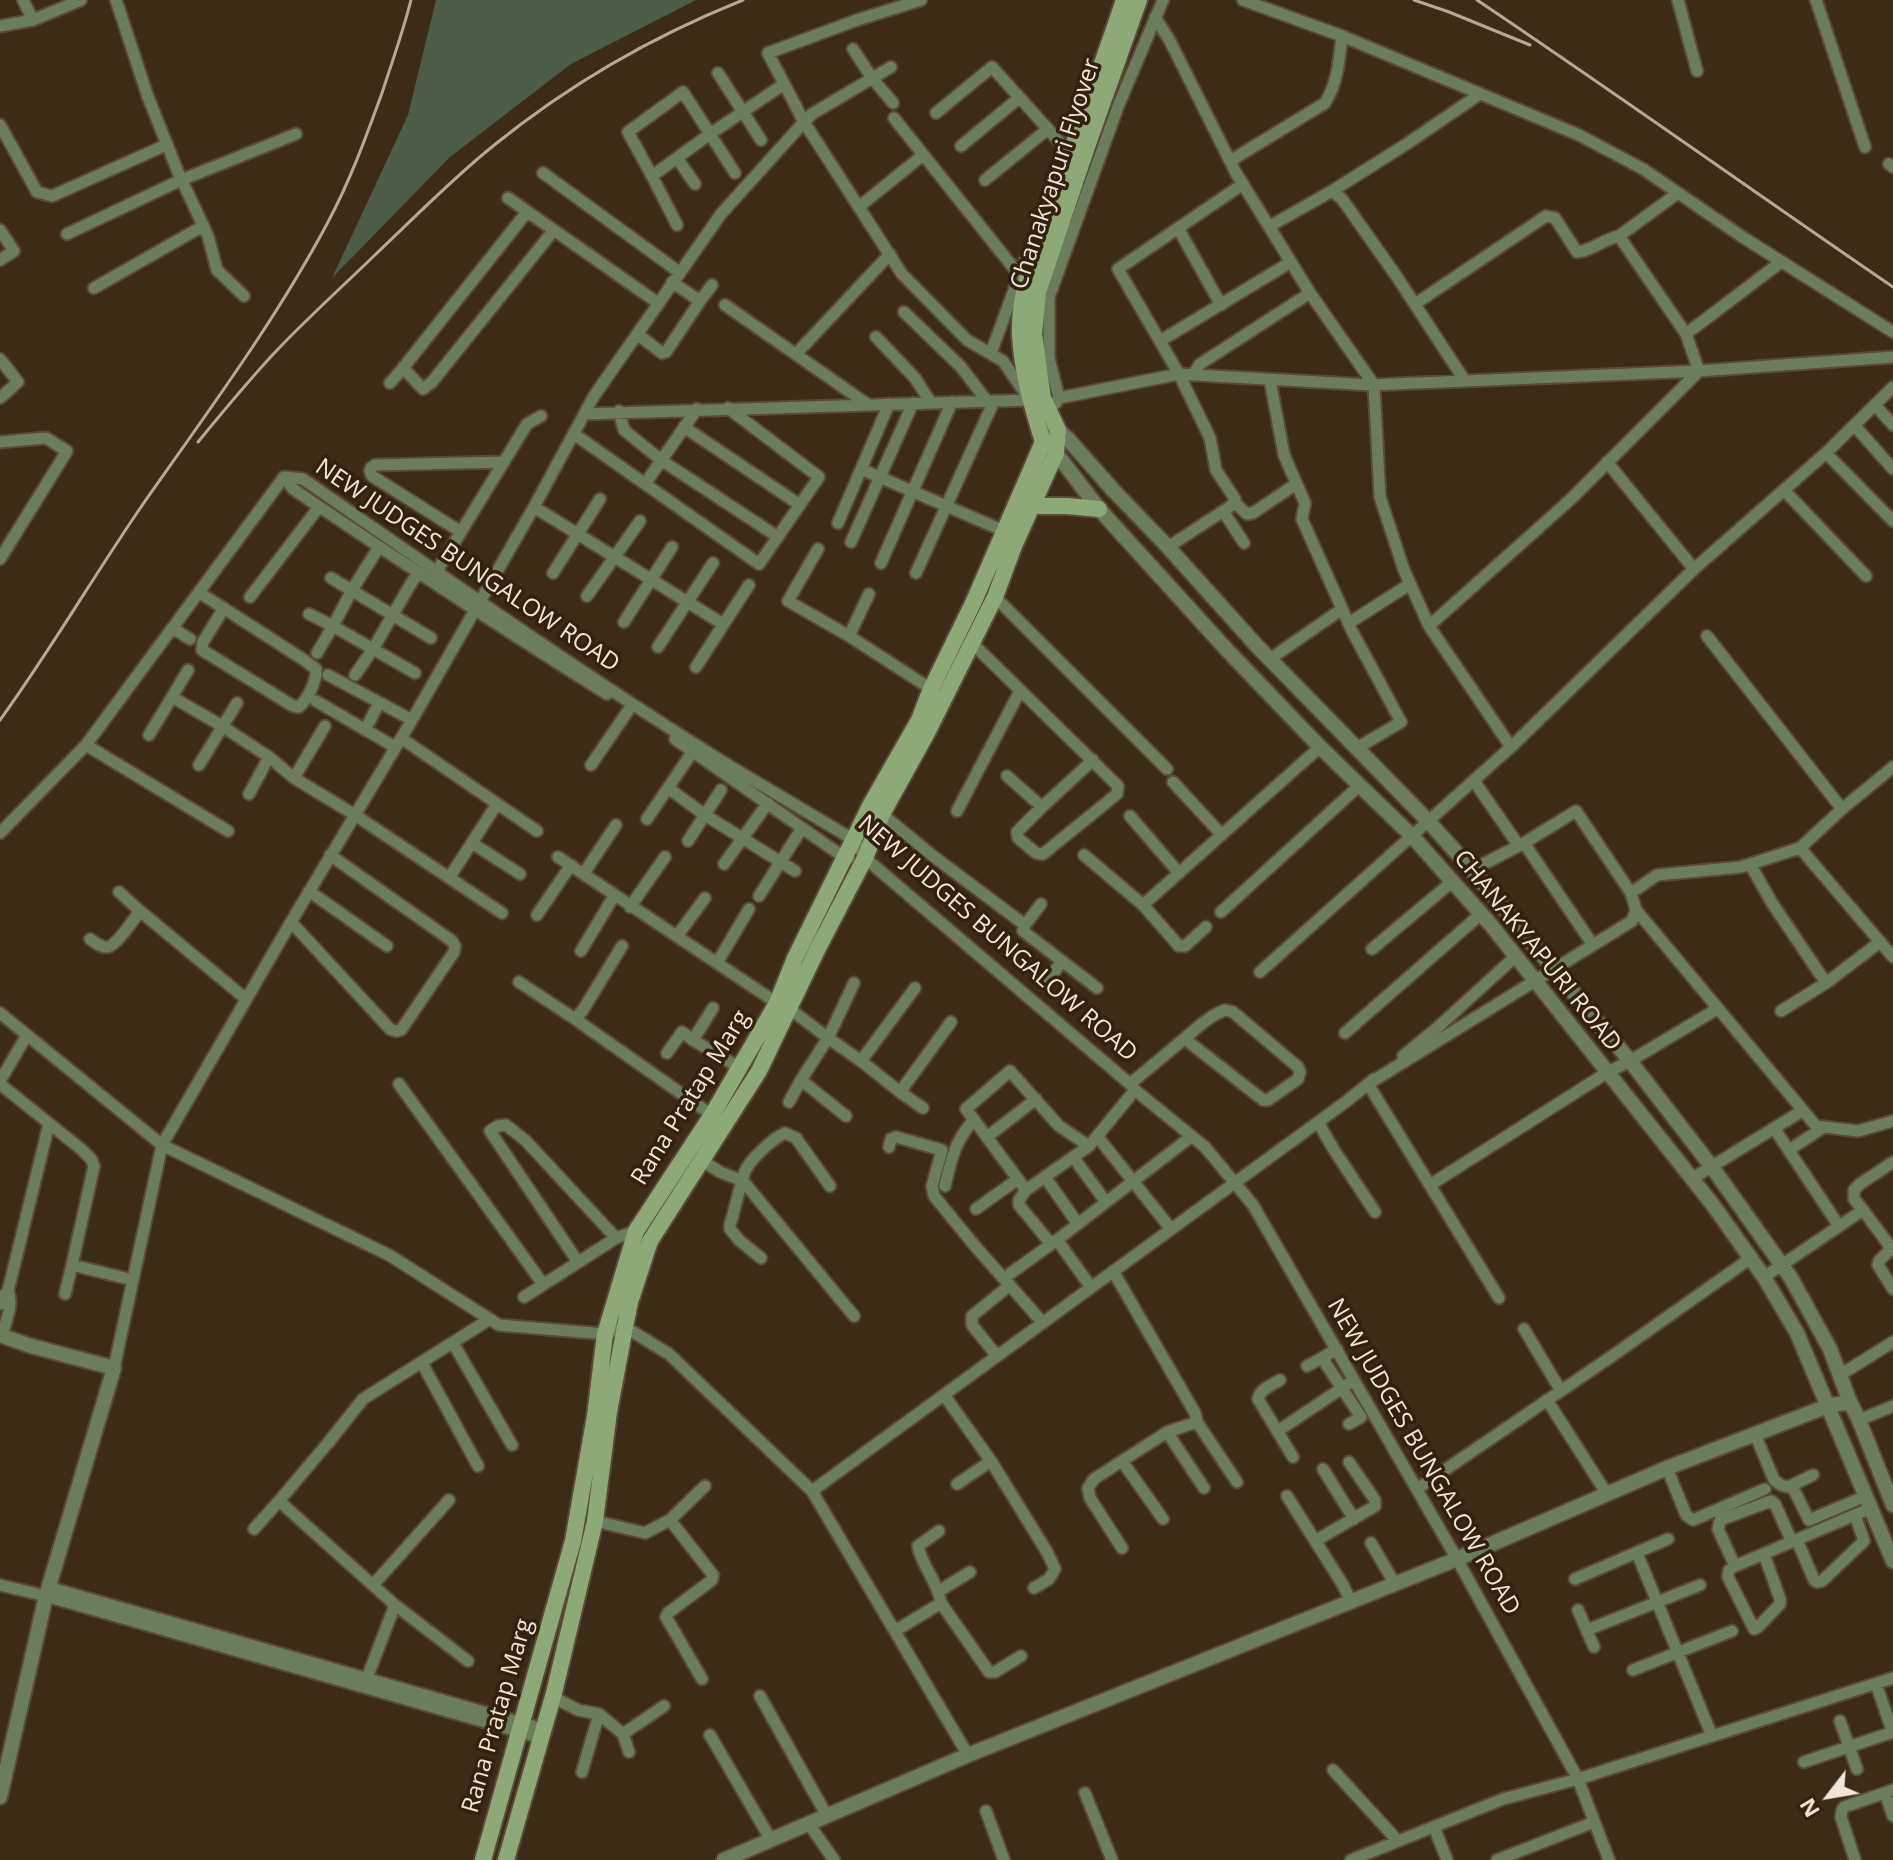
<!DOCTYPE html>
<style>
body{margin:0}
#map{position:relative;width:1893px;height:1860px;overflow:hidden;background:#3c2b17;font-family:"Open Sans",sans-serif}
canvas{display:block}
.north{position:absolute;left:1789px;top:1756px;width:80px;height:80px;-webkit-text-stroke:6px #32210d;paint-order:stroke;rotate:239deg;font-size:22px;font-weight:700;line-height:32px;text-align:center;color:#f0e5d9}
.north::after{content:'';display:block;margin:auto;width:28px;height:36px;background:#f0e5d9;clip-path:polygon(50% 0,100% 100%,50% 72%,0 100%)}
</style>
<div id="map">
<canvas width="1893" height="1860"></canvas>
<div class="north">N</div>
</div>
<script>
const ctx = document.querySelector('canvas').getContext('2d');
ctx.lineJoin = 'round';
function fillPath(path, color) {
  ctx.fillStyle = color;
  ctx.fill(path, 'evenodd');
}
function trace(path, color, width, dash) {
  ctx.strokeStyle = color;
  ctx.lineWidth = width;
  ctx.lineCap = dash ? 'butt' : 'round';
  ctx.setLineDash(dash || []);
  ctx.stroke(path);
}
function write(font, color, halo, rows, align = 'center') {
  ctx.font = font + ' "Open Sans",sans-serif';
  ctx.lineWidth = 7;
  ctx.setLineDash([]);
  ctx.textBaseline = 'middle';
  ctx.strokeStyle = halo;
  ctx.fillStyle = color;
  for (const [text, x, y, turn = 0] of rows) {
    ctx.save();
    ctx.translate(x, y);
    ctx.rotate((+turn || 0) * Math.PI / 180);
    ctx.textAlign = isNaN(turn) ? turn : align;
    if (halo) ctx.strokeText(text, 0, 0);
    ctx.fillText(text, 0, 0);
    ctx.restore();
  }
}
fillPath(new Path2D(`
 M436 0H696L571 64 450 157 332 278 408 115Z`), '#4c5c48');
const minor = new Path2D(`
 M23 0 33 20 81 0
 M116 0 148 97 178 172 208 236 217 270 244 296
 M921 0 857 20 768 53 804 122 902 274 967 340 1003 361 1027 396
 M1243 0 1342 36 1579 135 1643 169 1744 238 1893 332
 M1678 0 1697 71
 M1816 0 1865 147
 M1155 17 1170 41 1236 173 1310 293 1374 385 1380 497 1404 570 1429 626
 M0 26 33 20
 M853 49 872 78 893 103
 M718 73 761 140
 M936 113 992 67 1065 148
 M894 118 1020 276
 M0 125 37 192 52 196 166 145
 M961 146 1019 98
 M677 158 695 184
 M1230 161 1325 103C1338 82 1339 60 1342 36
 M1889 164 1893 167
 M543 173 679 272
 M735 173 710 134 784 84
 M652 176 628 132 683 92 710 134 652 176 677 225
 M985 180 1048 129
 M1332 191 1405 145 1480 94
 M508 198 658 303
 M860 206 923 155
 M527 212 403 368 423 389 432 382 554 230
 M1270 226 1332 191 1342 199 1397 277 1465 381
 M1178 228 1221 305
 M0 230 14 251 0 260
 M67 234 181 180 296 134
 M1619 236 1678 193
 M672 282 700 301
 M94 288 203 226
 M1415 304 1546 216 1555 218 1577 252C1593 251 1603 239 1619 236L1686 334
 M725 305 867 404
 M904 312 961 367 987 401
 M637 334 662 353 666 352 700 301 712 285
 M876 337 915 378 931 403
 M1160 341 1291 262
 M991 353 1025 260
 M796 354 890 254
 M0 359 18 382 0 398
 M1193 375 1200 364 1310 293
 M1270 380 1284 455 1305 503 1302 519 1352 631 1401 722 1357 748
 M390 383 403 368
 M1059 398 1179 374 1371 385 1699 371 1893 357
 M1055 404 1059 398 1049 358V297L1119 104 1163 0
 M1875 405 1893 425
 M619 411 624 430 661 460 778 537
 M584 414 1029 400
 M1854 425 1893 469
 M684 427 800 505
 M574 434 759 564 819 477 728 408
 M0 442 46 438 67 451 0 559
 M1826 453 1893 521
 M1607 462 1694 569
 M861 469 1004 531
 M284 477 303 479C443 576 583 675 728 765 770 790 812 815 854 840L865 858 1130 1084 1135 1090 1205 1147 1253 1205 1457 1559 1578 1779 1609 1860
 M284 477 293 489C397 559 501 628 607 694
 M645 484 697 409
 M1784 490 1866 576
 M1234 502 1247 514 1253 513 1296 484
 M534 507 723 624
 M1223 511 1244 543
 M838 523 889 404
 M461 532 372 476 370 471 371 468 375 465 504 462
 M851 542 913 403
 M379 547 352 590 333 626 373 649 413 580 420 573
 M1168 547 1231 506 1235 499 1216 470 1210 438 1179 374 1118 269 1243 184
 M818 549 788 601 849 636 931 689
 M881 563 952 402
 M437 571 527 424 541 416
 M553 573 600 499
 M916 573 994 401
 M331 578 431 638
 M200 593C234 615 269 637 304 660L316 669C317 680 308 699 299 707L293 706 202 650 203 642 224 608
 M587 596 640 521
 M250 597 319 507
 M995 597 1167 769
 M309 614 333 626 317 653
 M624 622 672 547
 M1349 623 1410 584
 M172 628 190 639
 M849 636 869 594
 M1707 636 1842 809 1800 848
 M972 643 1118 786 1117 794 1043 854 1036 853 1018 838 1017 832 1042 807 1007 776
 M658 647 713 563
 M1270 659 1342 609
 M696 667 749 585
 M188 670 172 697 222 726 269 757 294 778 355 815 502 913
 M328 675 412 720
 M355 675 373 649 415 673
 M316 701 395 747
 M365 730 379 703
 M149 735 172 697
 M401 738 537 831
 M675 739 845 858H849
 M86 745 228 831
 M1511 747 1429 626 1571 499 1699 371 1686 334 1781 262
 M199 765 237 703
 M591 765 630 708
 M294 778 325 726
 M1474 781 1519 846
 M1173 782 1222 835
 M668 788 705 815 795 871
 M249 794 269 757
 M1042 807 1093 760
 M1842 809 1893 767
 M957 811 1020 691
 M882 814 933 856 1025 925 1023 931 1097 988
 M1130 816 1179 873
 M647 819 693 751
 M0 833 86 745 284 477
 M688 841 721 790
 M472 843 520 874
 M1524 843 1593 945
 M1084 855 1143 905 1179 946H1185L1206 927
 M558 857 777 1003
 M724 864 768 803
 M1750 864 1772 903 1826 983
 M1472 870 1524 843 1576 811 1631 893
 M584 873 616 825
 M449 878 497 804
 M309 891 387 946
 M119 892 140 911
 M759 896 802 828
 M1143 905 1320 747
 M630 907 665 857
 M1636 910 1816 1126 1858 1131 1893 1121
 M1221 912 1360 785
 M537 915 571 865
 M291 922 390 1029 396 1031 401 1030 454 952 455 946 452 941 330 855
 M1025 925 1041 904
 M677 936 705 898
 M90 939C95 942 101 948 108 947 117 945 134 919 140 911L246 999
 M1372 949 1453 881
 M581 951 614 896
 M717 963 749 909
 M1260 972 1511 747 1694 569 1826 453 1893 387
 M519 982 575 1019 716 1118
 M1045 985 1062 961
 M713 1008 693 1040 740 1068
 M790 1009 828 1038 854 983
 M1781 1011 1826 983 1880 942
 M0 1013 162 1145 389 1255 499 1325 605 1334 625 1327 669 1354 812 1491 968 1755
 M575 1019 583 1010 622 946
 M1345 1033 1482 913
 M667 1053 682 1032 693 1040
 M1403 1056 1437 1028 1516 956
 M861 1061 915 988
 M0 1081 27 1035
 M0 1084 81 1149 91 1159 94 1166 72 1265 133 1280
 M399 1084 543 1284
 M1130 1084C1148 1069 1166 1054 1184 1039 1197 1028 1209 1016 1225 1010L1233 1012 1298 1067 1300 1072 1298 1079 1268 1100H1263L1185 1039
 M900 1092 923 1108
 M789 1102 801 1080
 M846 1116 801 1080 828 1038 861 1061 900 1092 951 1022
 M1318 1122 1334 1150 1375 1212
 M1774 1128 1839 1226
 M1097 1136 1171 1229
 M987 1137 1036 1099
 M1089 1146 1059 1126 1010 1071 966 1109 1026 1190 1089 1146 1135 1090
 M889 1147 891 1139 896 1137 942 1150 932 1186 934 1196 975 1246 1043 1323
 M1789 1150 1824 1127
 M1073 1157 1106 1202
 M701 1160 720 1172 743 1181 854 1316
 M1045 1177 1078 1224
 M1693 1178 1802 1111
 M1430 1185 1608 1072 1630 1061 1717 1009
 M945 1186C951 1160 955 1140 974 1120
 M1026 1190 1019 1200V1205L1051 1244
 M976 1209 1018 1179
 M1863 1210 1854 1199V1190L1860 1184 1893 1162
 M1057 1240 1091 1287
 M761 1258 739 1240 730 1229V1225C735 1208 739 1190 744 1174 747 1162 773 1138 785 1133L796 1138 830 1186
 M578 1262 490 1131 498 1126 506 1125 526 1141 616 1238
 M1113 1271 1195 1413 1197 1422 1167 1432 1094 1479 1088 1488 1090 1498 1122 1548
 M1011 1273 1057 1240 1192 1136
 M1764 1277 1863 1210 1889 1245 1890 1250 1879 1261 1878 1265 1893 1289
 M65 1294 72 1265
 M524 1297 616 1238 636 1231
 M1499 1298 1368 1084 1632 921 1636 910 1631 893 1657 875 1741 867 1800 848 1893 957
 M0 1304 4 1295 8 1291 49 1124
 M1524 1329 1561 1391
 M2 1336C5 1322 14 1305 8 1291
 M453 1343 512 1445
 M1337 1349 1322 1358 1361 1417 1349 1424
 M997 1356 972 1325V1316L1010 1285
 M422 1363 478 1466
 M1307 1366 1322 1358
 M114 1368 162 1145 291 922 412 720 534 507 594 396 721 214 804 122 812 114 891 67
 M1840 1375 1893 1342
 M1280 1380C1272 1385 1260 1389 1258 1399L1293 1457
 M944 1395 991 1461 1047 1552 1055 1569 1049 1579 1034 1588
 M1547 1400 1607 1494
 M1859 1420 1893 1406
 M1197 1422 1237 1482
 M1278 1431 1348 1384
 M1167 1432 1204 1488
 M1755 1434 1774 1480 1781 1485 1792 1488 1795 1492 1809 1520 1866 1496
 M1122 1461 1163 1519
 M1667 1468 1686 1515 1693 1520 1765 1489
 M1323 1469 1354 1519
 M957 1484 991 1461
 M1788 1487 1813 1475
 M1417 1489 1615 1354 1751 1258
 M812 1491 1347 1101 1374 1079
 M1287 1496 1343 1585 1351 1602
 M670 1520 713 1575 712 1580 668 1613 666 1617 702 1679
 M595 1521 645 1533 670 1520 705 1486
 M254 1529 279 1501
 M939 1531 918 1546C922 1567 938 1582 941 1603L989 1672H995L1021 1656
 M1797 1540 1814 1580 1817 1582 1822 1581 1864 1541 1855 1515
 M1315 1541 1375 1506V1500L1349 1462
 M1371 1543 1395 1584
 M1637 1553 1712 1736
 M1764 1554 1780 1599V1604L1758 1627 1754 1629 1728 1577 1729 1570 1735 1566 1871 1508
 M1735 1566 1718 1529 1720 1520 1771 1501 1775 1504 1792 1542
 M1575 1579 1668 1539
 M0 1585 46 1596 541 1738
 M373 1585 449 1500
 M48 1587 543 1729
 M939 1591 970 1572
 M1578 1610 1594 1647
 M1587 1630 1700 1585
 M895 1631 941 1603
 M468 1661 395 1605 279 1501 328 1443 363 1399 490 1319
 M1633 1670 1732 1631
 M367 1678 395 1605
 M1876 1684 1893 1733
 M760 1696 827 1816
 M553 1697 578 1710 599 1714 623 1734 629 1752
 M1840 1721 1857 1769
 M623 1734 664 1706
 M710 1735 771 1840
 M1804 1762 1893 1732
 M1333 1770 1398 1841
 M582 1772 599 1714
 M1085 1793 1112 1860
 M1885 1793 1893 1816
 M986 1811 1004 1860
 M809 1824 834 1860
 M1434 1827 1447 1860
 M1351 1860 1503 1799 1578 1779 1893 1678
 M1497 1860 1594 1822
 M1855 1860 1841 1817 1842 1810 1844 1807 1893 1790`);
const tertiary = new Path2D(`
 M1051 428 1058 430 1068 439 1113 490 1168 547 1257 646 1429 822 1472 870 1630 1061 1712 1167 1791 1278 1830 1349 1850 1402 1859 1420 1893 1505
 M1050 448 1056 453 1099 509 1227 650 1320 747 1413 837 1491 925 1713 1205 1764 1277 1797 1333 1893 1561
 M0 1335 31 1346 114 1368 46 1596 0 1797
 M724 1860 968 1755 1457 1559 1667 1468 1828 1406 1850 1402`);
const secondary = new Path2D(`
 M1033 506H1067L1099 509
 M483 1860 573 1541 595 1416 605 1334 636 1231 712 1115 777 1003 795 958 871 804 919 720 931 689 974 601 1043 442C1032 407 1022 372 1020 335 1018 293 1036 252 1050 212 1074 141 1100 71 1124 0
 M506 1860 554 1693 595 1521 609 1412 625 1327 630 1302 650 1241 759 1071 818 948 865 858 882 814 928 731 995 597 1014 546 1056 453 1058 430 1043 398 1034 334 1038 292 1088 144 1139 0`);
trace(minor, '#594936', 15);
trace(tertiary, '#594936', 18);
trace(secondary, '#594936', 20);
trace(minor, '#6b7d5c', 11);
trace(tertiary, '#6b7d5c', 14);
trace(secondary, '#8da975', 16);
trace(new Path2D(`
 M1414 0 1449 12 1530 45
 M1477 0C1617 94 1754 192 1893 287
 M198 442C225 409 252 376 281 346 312 314 345 284 377 253 415 217 452 179 493 146 568 85 653 36 743 0
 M0 720C50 651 93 577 141 507 206 414 275 322 328 222 350 181 366 137 382 93 392 62 403 32 411 0`), '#b5a89a', 3);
write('24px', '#f0e5d9', '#32210d', [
 ["Chanakyapuri Flyover",1056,174,-72],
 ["NEW JUDGES BUNGALOW ROAD",467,566,34],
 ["NEW JUDGES BUNGALOW ROAD",997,939,41],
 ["CHANAKYAPURI ROAD",1537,951,51],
 ["Rana Pratap Marg",691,1098,-58],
 ["NEW JUDGES BUNGALOW ROAD",1423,1457,60],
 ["Rana Pratap Marg",498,1716,-74]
]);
</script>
